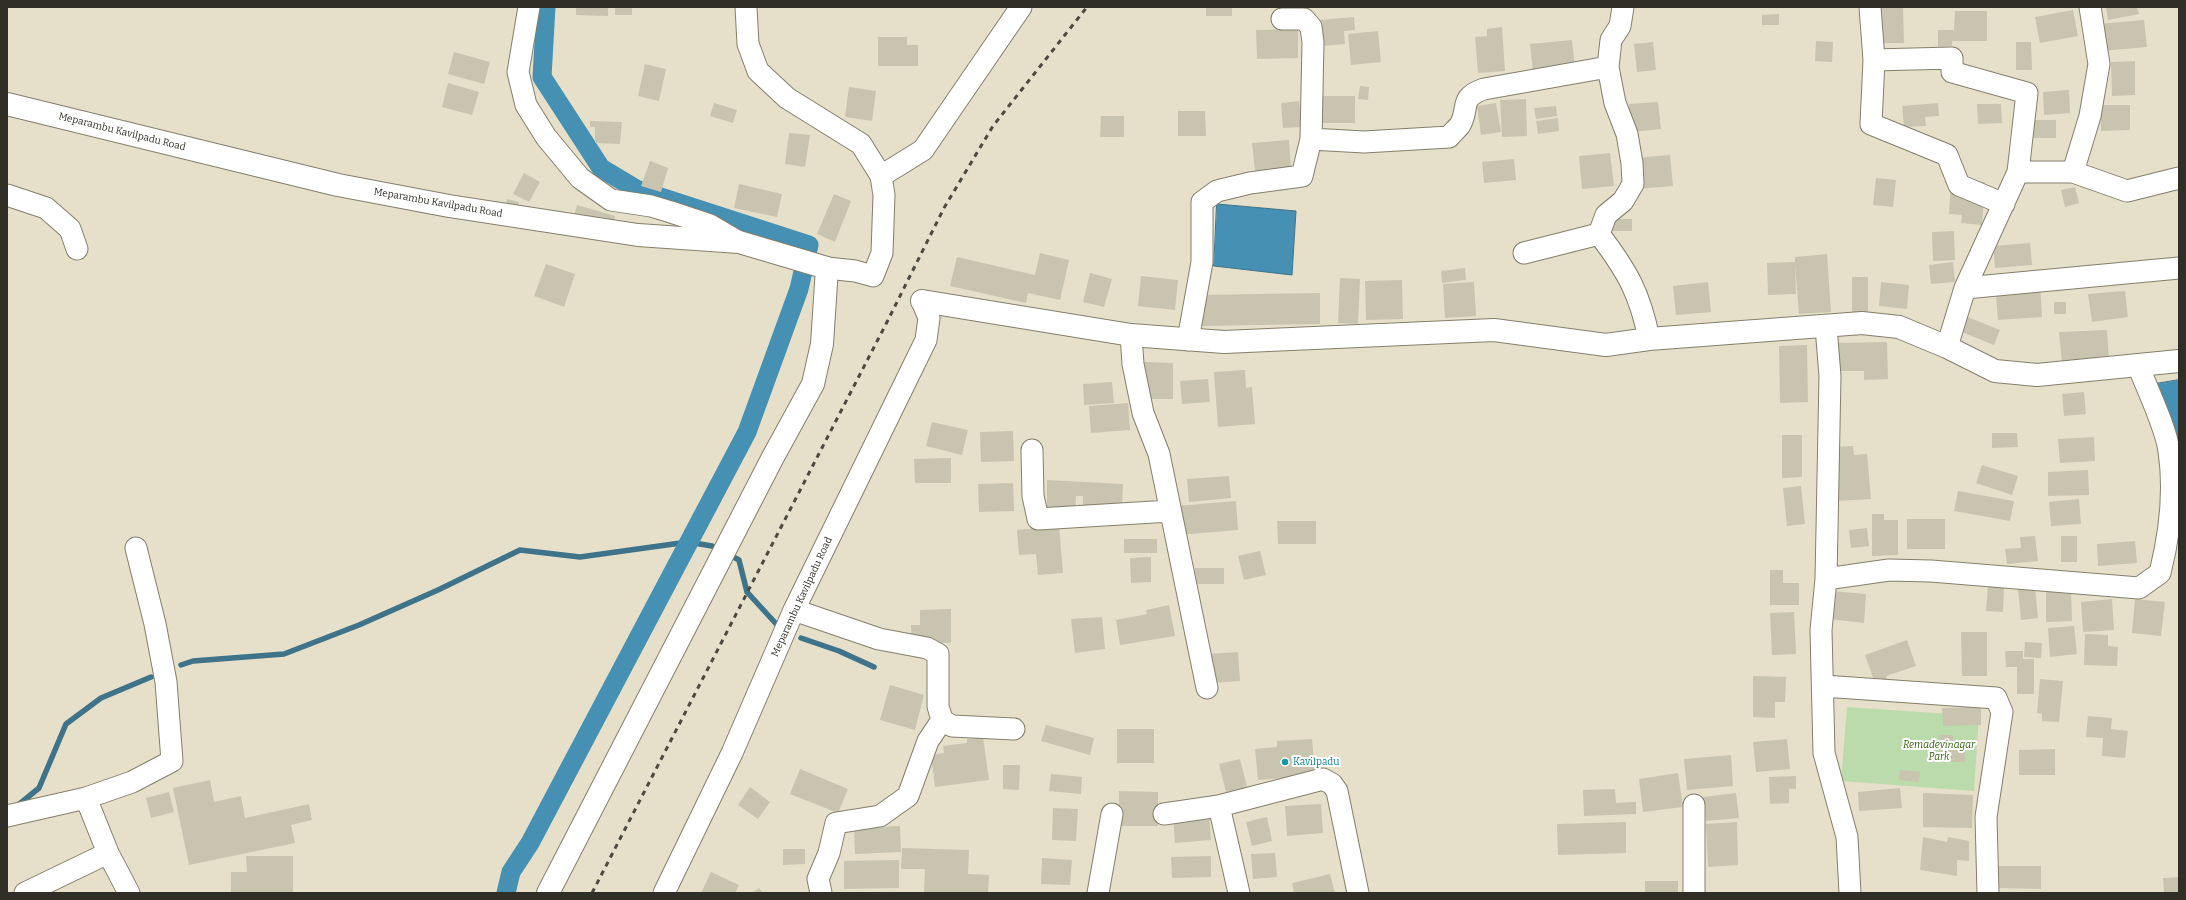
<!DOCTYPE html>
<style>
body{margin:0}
#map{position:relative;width:2186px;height:900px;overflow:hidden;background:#e6e0cb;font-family:Bitter,serif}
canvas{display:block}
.frame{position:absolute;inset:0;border:8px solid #302e26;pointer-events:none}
</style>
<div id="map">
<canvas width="2186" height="900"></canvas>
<div class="frame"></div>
</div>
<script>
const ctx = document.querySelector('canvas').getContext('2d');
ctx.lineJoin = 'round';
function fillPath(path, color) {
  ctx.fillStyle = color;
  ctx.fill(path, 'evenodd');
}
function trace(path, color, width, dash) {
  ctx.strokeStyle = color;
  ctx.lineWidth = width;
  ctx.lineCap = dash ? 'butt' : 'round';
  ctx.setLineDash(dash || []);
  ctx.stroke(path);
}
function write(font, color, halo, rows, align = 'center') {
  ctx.font = font + ' Bitter,serif';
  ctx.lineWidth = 4;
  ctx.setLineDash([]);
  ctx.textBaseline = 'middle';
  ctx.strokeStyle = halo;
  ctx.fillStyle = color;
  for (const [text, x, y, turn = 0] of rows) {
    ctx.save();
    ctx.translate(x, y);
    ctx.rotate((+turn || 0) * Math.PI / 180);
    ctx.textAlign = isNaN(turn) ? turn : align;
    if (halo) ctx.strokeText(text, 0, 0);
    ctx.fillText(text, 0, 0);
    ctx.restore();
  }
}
fillPath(new Path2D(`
 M1847 707 1979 716 1974 791 1841 781Z`), '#bcdbac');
const water = new Path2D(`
 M1217 204 1296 211 1292 275 1214 266Z
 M2179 380V452L2149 385Z`);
fillPath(water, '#4590b3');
trace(water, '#3f7389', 1);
trace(new Path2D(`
 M728 554 739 560 747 592 779 627
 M801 638 839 651 874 667
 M181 665 193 661 284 654 359 625 438 590 520 550 580 557 688 542 712 546 720 550
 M17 806 39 788 66 724 101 698 151 677`), '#3f7389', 5.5);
trace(new Path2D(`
 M506 893 511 872 530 843 747 432 799 289 809 245 636 189 601 168 542 77 546 7`), '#4590b3', 19);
fillPath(new Path2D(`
 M576 7H608V16L576 15Z
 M615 7H632V15H615Z
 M1206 7H1232V16H1206Z
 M1881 7H1903L1904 43H1882Z
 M2106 7H2137L2139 14 2108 20Z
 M2073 10 2078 36 2040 43 2035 17Z
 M1955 11H1987V41H1952V46L1938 47V30H1954Z
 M1779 14V25H1762V15Z
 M1354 17 1355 30 1344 31 1345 44 1322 46 1320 20Z
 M2144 20 2147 47 2101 51 2099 24Z
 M1502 27 1505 71 1478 73 1475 37 1487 36V29Z
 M1298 29V58L1257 59 1256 30Z
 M1378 31 1381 62 1351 65 1348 34Z
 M878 37H907V45H918V66H878Z
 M1572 40 1575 68 1533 72 1530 44Z
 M1816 41 1833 42 1832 62 1815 61Z
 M1653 42 1656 70 1637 72 1634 44Z
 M2016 42H2031L2032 70H2016Z
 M454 52 490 62 484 84 448 74Z
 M2135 61V95L2112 96 2111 62Z
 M645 64 666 69 659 101 638 96Z
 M448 83 479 92 472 115 442 107Z
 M1360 86 1369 87 1368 100 1358 99Z
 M849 87 876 91 872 121 845 117Z
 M2069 90 2070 113 2044 115 2043 92Z
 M1319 96H1355V123H1319Z
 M1526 99 1527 136 1502 137 1500 100Z
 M1299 101 1302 127 1283 128 1281 103Z
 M1658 102 1661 129 1632 132 1629 104Z
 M714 103 737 110 733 123 710 116Z
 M1496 103 1501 132 1481 135 1477 106Z
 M1938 103 1939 116 1925 117 1926 126 1904 127 1902 106Z
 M1977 104H2001L2002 123 1978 124Z
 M2101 105H2130V130L2101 131Z
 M1556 106 1557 116 1536 119 1534 108Z
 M1178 111H1205L1206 136H1178Z
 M1101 116H1124V137H1100Z
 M1558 118 1559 131 1538 134 1536 121Z
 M2033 120H2056V138H2033Z
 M590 121 622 122 620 144 595 143V127H590Z
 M789 133 810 135 805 167 785 164Z
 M1289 140 1291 168 1255 171 1252 143Z
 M1610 153 1614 186 1582 189 1579 156Z
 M1670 155 1673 186 1637 189 1635 158Z
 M1514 159 1516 180 1484 183 1482 162Z
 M650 161 668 168 661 192 641 186Z
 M524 173 540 182 529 202 513 194Z
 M1876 178 1896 180 1893 207 1873 205Z
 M1951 180 1985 182 1982 225 1961 223 1962 215 1949 214Z
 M739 184 782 194 777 217 734 208Z
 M2075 187 2079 203 2065 207 2061 190Z
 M834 194 851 201 835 242 817 234Z
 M507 199 519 202 517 212 505 209Z
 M577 205 615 216 611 230 573 220Z
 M1608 219H1632V231H1608Z
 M1954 231 1955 260 1933 261 1932 232Z
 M2030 243 2032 265 1995 268 1993 246Z
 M1040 253 1069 260 1060 300 1028 293 1026 303 950 286 957 257 1035 275Z
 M1827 254 1831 312 1799 314 1795 264 1796 294 1768 295 1767 263 1795 262V257Z
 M1953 262 1955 282 1931 284 1929 265Z
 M546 264 575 274 564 307 534 296Z
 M1465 268 1466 280 1442 283 1441 271Z
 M1090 273 1112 279 1104 307 1083 302Z
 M1141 276 1178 280 1175 310 1138 306Z
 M1852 277H1868V313L1852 314Z
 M1340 278 1360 279 1358 324 1338 323Z
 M1402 280 1403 319 1366 320 1365 281Z
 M1474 282 1476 316 1445 318 1443 284Z
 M1708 282 1711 312 1676 315 1673 286Z
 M1881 282 1909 285 1907 309 1879 306Z
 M2040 283 2042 317 1998 320 1996 295 2024 293 2023 284Z
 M2125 291 2128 317 2092 322 2088 294Z
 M1320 293V324L1198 326V295Z
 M2054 302H2066V314H2054Z
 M1955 312 2000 330 1994 345 1949 327Z
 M2107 330 2109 360 2062 363 2059 332Z
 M1887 342 1888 379 1864 380V371H1833L1832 343Z
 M1807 345 1808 402 1780 403 1779 346Z
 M1144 362 1173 363V399H1143Z
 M1245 370 1246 388 1252 387 1255 424 1218 427 1214 372Z
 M1208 379 1210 402 1182 404 1180 381Z
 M1112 382 1114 403 1084 405 1083 384Z
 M2084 392 2086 414 2064 416 2062 394Z
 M1128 403 1130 430 1091 433 1089 406Z
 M932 422 968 430 962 455 926 446Z
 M1013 431 1014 461 981 462 980 432Z
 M1992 433H2017L2018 447 1992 448Z
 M1782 435H1802V477L1782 478Z
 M2094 437 2095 461 2060 463 2058 439Z
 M1853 446 1854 455 1867 454 1871 499 1837 501 1833 447Z
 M951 458V483H915L914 459Z
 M1982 465 2018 476 2012 495 1976 483Z
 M2088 470 2089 495 2048 496V472Z
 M1229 476 1231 498 1189 502 1187 479Z
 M1047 480 1123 484 1122 506 1083 505V496H1076L1075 515 1047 514Z
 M1013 483 1014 511 979 512 978 484Z
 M1801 486 1805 524 1787 526 1783 488Z
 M1958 491 2014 501 2010 521 1954 511Z
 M2079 499 2081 524 2051 526 2049 502Z
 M1236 501 1238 530 1178 535 1176 506Z
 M1872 514H1884V520H1898V555L1872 556Z
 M1907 519H1945V549H1907Z
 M1277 521H1316V544H1278Z
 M1059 526 1063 573 1038 575 1036 554 1019 555 1017 530Z
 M1867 528 1869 546 1851 548 1849 530Z
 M2035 536 2038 561 2007 564 2005 549 2021 548 2020 537Z
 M2061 536H2077V562H2061Z
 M1124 539H1157V553H1124Z
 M2135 541 2137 563 2098 566 2097 544Z
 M1260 551 1266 575 1244 580 1238 556Z
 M1151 557V582L1131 583 1130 558Z
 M1195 568H1224V584H1195Z
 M1770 570H1783V583H1799V605H1770Z
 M1988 585 2004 586 2003 612 1986 611Z
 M2035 587 2038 618 2021 620 2018 589Z
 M2046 588H2071L2072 621 2046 622Z
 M1831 591 1866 594 1864 623 1829 619Z
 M2112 599 2114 630 2083 632 2081 602Z
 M2135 599 2165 602 2161 636 2132 633Z
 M1169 605 1175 636 1120 645 1116 620 1147 614 1146 610Z
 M951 609V643H912L911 625H920V610Z
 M1794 612 1796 654 1772 655 1770 613Z
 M1102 617 1105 649 1075 653 1071 619Z
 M2074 626 2077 654 2050 657 2048 628Z
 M1961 632H1987V676H1962Z
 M2085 634 2108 635V646L2118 647 2117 666 2084 665Z
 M1907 640 1916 666 1886 676 1888 682 1876 686 1865 655Z
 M2025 642 2042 643 2041 658 2024 657Z
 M2005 651H2023V659H2034V694H2017V667H2006Z
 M1238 652 1240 681 1210 683 1208 654Z
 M1753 676 1786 677 1785 702H1775V718L1753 717Z
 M2040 679 2063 681 2059 722 2042 721V714L2037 713Z
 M890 685 924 695 915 730 880 720Z
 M1981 707V725L1943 726 1942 708Z
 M2088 716 2112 718 2111 729 2128 731 2125 758 2102 756 2103 738 2086 737Z
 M1046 725 1094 738 1090 755 1041 741Z
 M1117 729H1154V763H1117Z
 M1939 735H1953V745H1965V762H1939Z
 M983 737 989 780 935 787 931 755 944 753 943 746 967 743V739Z
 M1312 739 1315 775 1258 780 1255 749 1277 747V741Z
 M1787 739 1790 769 1756 772 1753 742Z
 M2055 749V775H2019V750Z
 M1731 755 1733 786 1687 790 1684 759Z
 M1240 759 1247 787 1226 792 1219 764Z
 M1003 765H1020L1019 790 1003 789Z
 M800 769 848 789 838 813 790 794Z
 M1900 770 1920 772 1919 782 1899 780Z
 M1678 773 1683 807 1643 812 1639 779Z
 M1051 774 1082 777 1081 794 1049 791Z
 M1796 776V789H1789V803L1770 804 1769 777Z
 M210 780 214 802 241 796 245 818 309 804 312 820 291 825 295 843 189 865 173 788Z
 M750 787 770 802 758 819 738 805Z
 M1900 788 1902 808 1859 811 1858 792Z
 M1615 789 1616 803 1636 802V814L1584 816 1583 790Z
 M1119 791 1158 792V826H1119Z
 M169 792 174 812 151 818 146 798Z
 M1736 793 1739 818 1706 821 1703 797Z
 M1923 793 1973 795 1972 828 1923 827Z
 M1321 804 1323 833 1287 836 1285 806Z
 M1053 808 1078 809 1076 841 1052 840Z
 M1209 814 1211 840 1175 843 1173 817Z
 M1267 817 1272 841 1252 846 1246 822Z
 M1626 822V853L1558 855 1557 824Z
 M1737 822 1738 865 1708 867 1706 824Z
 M900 826 901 852 855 854 854 828Z
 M1923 837 1947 842 1948 837 1969 841V861L1957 860V876L1920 870Z
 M902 848 969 850 968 874 989 875 988 893H924L925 869H901Z
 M783 849H805V864L783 865Z
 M1275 853 1277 877 1253 879 1251 854Z
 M246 856H293V893H231V872H247Z
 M1211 856V877L1172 878 1171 857Z
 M1042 858 1072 860 1070 885 1041 884Z
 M899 860V888L844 889V861Z
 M1995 866H2041V889L1995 888Z
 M711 872 739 885 735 893H701Z
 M1330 874 1335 893H1294L1292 883Z
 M2179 877V893H2164L2163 878Z
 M1645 881H1678V893H1645Z
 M759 888 763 893H752Z`), '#c9c4af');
const minor = new Path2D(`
 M529 7 518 72 526 105 546 137 580 178 611 200 651 206 671 212 710 225 739 242
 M746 7 748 44 758 71 787 98 861 144 881 176 884 195 882 253 873 276 855 271 827 268
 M1623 7 1620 26 1611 40 1608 67 1615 103 1627 134 1632 163 1633 184 1623 201 1606 215 1599 234C1627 271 1640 293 1649 339
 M1870 7 1874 60 1952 58V72L2027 93 2018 172
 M1874 60 1871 124 1947 155 1959 185 2004 204
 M1311 139 1364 142 1449 137C1452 133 1457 129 1460 125 1470 108 1458 98 1484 89L1608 67
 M2073 172 2127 191 2179 178
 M881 176 923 150 1021 7
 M7 195 46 208 70 229 77 249
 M1524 253 1599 234
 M1965 288 2179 268
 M1826 327 1830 376 1826 579 1821 630 1824 753 1847 837 1850 893
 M1131 335 1133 364 1143 413 1159 454 1207 688
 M1188 340 1202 262V202L1217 191 1250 183 1302 176 1311 139 1313 42 1311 27 1304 19H1282
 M1947 347 1965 288 2018 172H2073L2090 116 2099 64 2090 7
 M1032 450 1033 496 1038 519 1170 511
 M1826 579 1889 570 1931 571 2139 588 2160 573C2170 533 2175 492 2169 451 2166 427 2147 389 2138 365
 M794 610 879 639 927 648 938 654V706L942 720 952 726 1014 729
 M1823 686 1996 698 2002 712 1986 817 1988 893
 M1694 805V893
 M1219 806 1323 779 1332 784 1337 791 1358 893
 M1164 814 1219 806 1239 893
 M7 816 86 798
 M25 893 108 853
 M129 893 108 853 86 798 132 782 172 761 166 682 155 624 136 548
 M664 893 732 753 794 610 926 340 929 318 922 301
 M821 893 818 879 829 853 836 823 880 816 908 796 928 741 942 720
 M1098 893 1112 814`);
const tertiary = new Path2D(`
 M922 301 1131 335 1224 342 1494 330 1606 345 1649 339 1862 323 1899 327 1947 347 1995 371 2037 375 2179 361`);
const secondary = new Path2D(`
 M7 104 338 185 449 206 638 235 739 242 827 268 822 344 813 384 773 457 548 893`);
trace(minor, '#847e6b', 23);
trace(tertiary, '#847e6b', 24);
trace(secondary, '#847e6b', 24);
trace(minor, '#fff', 21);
trace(tertiary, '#fff', 22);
trace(secondary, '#fff', 22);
trace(new Path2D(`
 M592 893 887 322 944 208 993 126 1087 7`), '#4c493f', 3, [5, 5]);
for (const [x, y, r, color] of [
 [1285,762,4,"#0f9aa8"]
]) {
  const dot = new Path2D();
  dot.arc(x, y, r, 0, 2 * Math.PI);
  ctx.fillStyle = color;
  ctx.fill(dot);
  trace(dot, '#fff', 1.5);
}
write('10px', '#302e26', '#fff', [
 ["Meparambu Kavilpadu Road",122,132,14],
 ["Meparambu Kavilpadu Road",438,203,10],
 ["Meparambu Kavilpadu Road",802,597,-65]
]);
write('italic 10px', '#346210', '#fff', [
 ["Remadevinagar",1939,745],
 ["Park",1939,757]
]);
write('10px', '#0d838f', '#fff', [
 ["Kavilpadu",1293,762]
], 'left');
</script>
